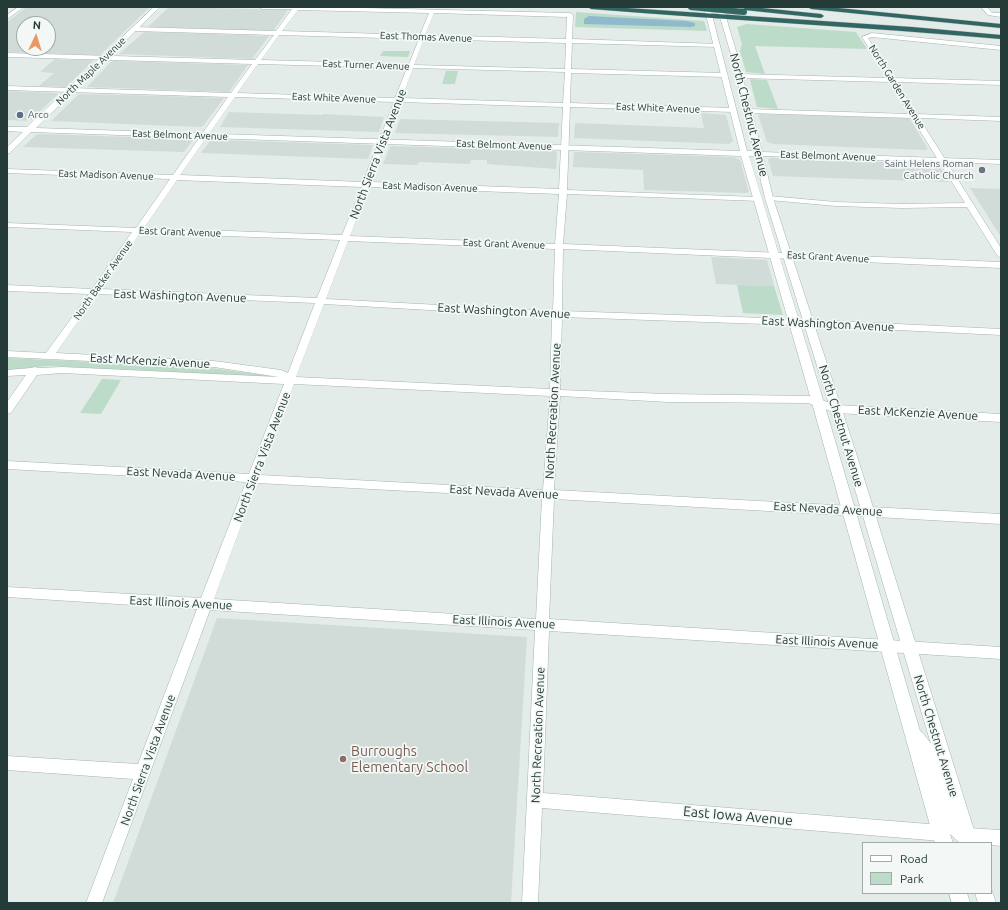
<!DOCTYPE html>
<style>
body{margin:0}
#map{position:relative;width:1008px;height:910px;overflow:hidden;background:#e3ece9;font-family:Ubuntu,sans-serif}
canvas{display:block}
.frame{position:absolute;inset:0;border:8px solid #243b38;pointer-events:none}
.legend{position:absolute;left:862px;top:842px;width:130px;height:52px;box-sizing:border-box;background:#f3f8f6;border:1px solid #a0acaa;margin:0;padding:5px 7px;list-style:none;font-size:12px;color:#243b38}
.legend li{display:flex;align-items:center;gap:8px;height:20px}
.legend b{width:20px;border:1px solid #a0acaa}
.north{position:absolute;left:16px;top:16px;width:40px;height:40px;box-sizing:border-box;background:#f3f8f6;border:1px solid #a0acaa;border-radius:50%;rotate:4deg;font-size:11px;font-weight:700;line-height:16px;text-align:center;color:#243b38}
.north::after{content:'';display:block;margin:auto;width:14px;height:18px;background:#e89765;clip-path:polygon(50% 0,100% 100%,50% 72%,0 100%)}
</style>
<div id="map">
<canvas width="1008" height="910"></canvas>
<div class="frame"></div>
<ul class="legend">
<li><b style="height:5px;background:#fff"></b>Road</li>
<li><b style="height:11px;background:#bddbc9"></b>Park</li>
</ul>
<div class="north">N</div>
</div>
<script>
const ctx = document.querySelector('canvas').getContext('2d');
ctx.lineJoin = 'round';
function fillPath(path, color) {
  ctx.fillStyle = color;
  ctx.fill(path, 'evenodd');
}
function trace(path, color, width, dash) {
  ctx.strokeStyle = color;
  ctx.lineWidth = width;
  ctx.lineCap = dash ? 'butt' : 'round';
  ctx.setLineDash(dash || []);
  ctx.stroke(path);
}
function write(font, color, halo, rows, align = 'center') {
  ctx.font = font + ' Ubuntu,sans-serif';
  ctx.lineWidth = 3.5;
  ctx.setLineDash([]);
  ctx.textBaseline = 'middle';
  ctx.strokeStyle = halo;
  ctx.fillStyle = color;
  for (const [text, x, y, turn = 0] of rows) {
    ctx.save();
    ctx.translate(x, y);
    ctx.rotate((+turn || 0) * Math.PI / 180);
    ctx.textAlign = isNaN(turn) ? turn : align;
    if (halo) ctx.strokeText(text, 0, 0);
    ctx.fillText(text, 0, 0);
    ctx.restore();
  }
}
fillPath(new Path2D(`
 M27 7H150L100 55 7 52V22ZM24 24H48V48H24Z
 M169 7 288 10 273 31 148 27Z
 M146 32 243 35 269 36 252 59 119 54 143 33Z
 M55 59 69 60H94L66 87 39 86 54 73 40 72Z
 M114 61H115L248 65 229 92 87 87 111 62Z
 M7 91 56 93 58 94 32 119 25 121 7 120Z
 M79 94 165 96 224 98 204 125 201 127 51 121Z
 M229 112 322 115 323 114 384 117 379 132 220 127Z
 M701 113 726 115 733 141 729 144 574 138 575 123 704 128Z
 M760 114 906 118 910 119 928 149 924 150 773 144 767 142 758 115Z
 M400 119 559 123 558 137 395 133Z
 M41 134 192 139 193 140 184 152 23 147 36 135Z
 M213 140 312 143 373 145 368 159 201 153 210 141Z
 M392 146 554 151 557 152 556 169 487 164V160H471L470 164 419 162 417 165 383 164 390 147Z
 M576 152 734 157 740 160 749 192 746 193 644 190 643 170 573 167 574 153Z
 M770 158 938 164 949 182 773 176 768 160Z
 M970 188 1001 189V237Z
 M711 257 767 260 774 286 716 284Z
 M217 618 527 637 511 903H113Z`), '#d1dbd8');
fillPath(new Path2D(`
 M576 12 704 21 707 31 575 27Z
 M747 24 856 32 867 49 755 46 765 74 746 72 740 51 742 44 737 27Z
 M383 51H410L408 57 380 56Z
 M446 71H458L455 84H442Z
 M751 79 767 80 778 109 757 107 750 80Z
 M737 285 774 286 783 315 743 313Z
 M7 358 202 367 280 377 48 366 7 370Z
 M102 379 121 380 101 414 80 413Z`), '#bddbc9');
fillPath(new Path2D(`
 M589 16 686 21 695 23V26L691 27 584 24V19Z`), '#8fbacd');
const street = new Path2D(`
 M18 7H24L7 19V15Z
 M259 7H323L570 13 573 15 572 39 719 44 720 45 717 47 572 43 571 69 725 73 728 75 725 77 571 73 570 103 733 108 736 110 733 112 570 107 567 190 757 197H760V201L567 194 563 244 1001 262V268L563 249 562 311 794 319 1001 329V335L794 325 562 317 560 390 668 394 809 396 837 405 1001 414V422L836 413 808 403 668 402 560 396 554 490 1001 514V524L554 499 549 619 1001 647V659L549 631 543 793 941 825 947 827 949 833 947 839 941 841 542 808 538 903H522L535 630 210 610 102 903H86L133 779 7 770V756L138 764 197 609 7 597V587L201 598 246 482 7 469V461L249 474 284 384 62 373 37 375 11 413 7 414V402L26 375 7 376V370L31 368 35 367 39 368 62 367 279 377 214 367 7 357V351L46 353 89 294 7 291V285L92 289 132 232 7 227V223L136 228 170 179 7 173V169L173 175 228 97 7 90V86L231 93 252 64 7 57V53L255 60 274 35 134 31 131 29 134 27 276 31 292 9H262ZM298 10 429 13 420 35 282 31ZM434 13 567 17 566 39 425 35ZM279 35 419 39 409 64 261 60ZM424 39 566 43 565 69 414 65ZM258 64 407 68 395 98 237 93ZM413 68 565 72 563 103 402 98ZM235 97 394 102 363 182 180 175ZM400 102 563 107 559 189 371 182ZM177 180 362 187 342 235 144 228ZM369 187 559 194 555 244 350 236ZM140 233 340 240 317 298 101 289ZM348 241 555 249 553 311 326 299ZM97 294 315 303 288 373 281 370 214 361 56 353ZM324 304 552 317 550 389 296 377ZM294 384 550 396 543 490 260 475ZM257 483 542 498 536 619 214 599Z
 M981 7H987L992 13H1001V17L988 15Z
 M872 33 1001 46V50L872 37 868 38 894 78 1001 81V85L896 82 917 114 1001 117V121L919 118 1001 248V258L997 255 967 207 902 208 836 206 769 200 765 198 769 196 836 202 902 204 965 203 912 118 748 113 745 111 748 109 910 114 890 82 739 78 736 76 739 74 888 78 862 37Z
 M967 828 1001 830V846L991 845V843H965L961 842 959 836 961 830Z`);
const secondary = new Path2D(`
 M154 7H160L36 128 740 151 704 7H710L747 151H754L730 51 717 7H723L736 51 762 152 1001 160V164L763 156 773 198 857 456 978 843H960L950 834 953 843H935L812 403 741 156 31 132 10 153H7V147L23 132 7 131V127H27ZM749 156H755L765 198 845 456 931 744 923 733 920 731 824 403Z
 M991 888 996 903H978L975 893H991Z
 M949 893H967L970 903H952Z`);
const highway = new Path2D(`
 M588 7H612L912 27 1001 35V39C865 27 728 20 591 9Z
 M732 7H752L821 14 824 16 821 18 735 9Z
 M808 7H828L1001 24V28L811 9Z`);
trace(street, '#a6b3b0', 1);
trace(secondary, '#a2b6b2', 1);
trace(highway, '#c2c8c7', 1);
fillPath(street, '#fff');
fillPath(secondary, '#fff');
fillPath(highway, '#326662');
const highwayBridge = new Path2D(`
 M691 7 744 12`);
trace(highwayBridge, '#c2c8c7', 7, []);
trace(highwayBridge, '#326662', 6);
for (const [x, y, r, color] of [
 [20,115,4,"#5c6f8a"],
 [982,170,4,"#6b7280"],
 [343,759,4,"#8d6e63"]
]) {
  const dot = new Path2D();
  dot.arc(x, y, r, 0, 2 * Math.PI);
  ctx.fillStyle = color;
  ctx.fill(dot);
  trace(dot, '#f3f8f6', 1.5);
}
write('10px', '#243b38', '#f3f8f6', [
 ["East Thomas Avenue",426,37,2],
 ["East Turner Avenue",366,65,2],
 ["North Maple Avenue",91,71,-44],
 ["North Garden Avenue",897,87,58],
 ["East White Avenue",334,98,2],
 ["East White Avenue",658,108,2],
 ["East Belmont Avenue",180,135,2],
 ["East Belmont Avenue",504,145,2],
 ["East Belmont Avenue",828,156,2],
 ["East Madison Avenue",106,175,2],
 ["East Madison Avenue",430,187,2],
 ["East Grant Avenue",180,232,2],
 ["East Grant Avenue",504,244,2],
 ["East Grant Avenue",828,257,3],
 ["North Backer Avenue",103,280,-55]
]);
write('10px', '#4e5e75', '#f3f8f6', [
 ["Arco",28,115]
], 'left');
write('10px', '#5b616d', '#f3f8f6', [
 ["Saint Helens Roman",974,164],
 ["Catholic Church",974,176]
], 'right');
write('12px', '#243b38', '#f3f8f6', [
 ["North Chestnut Avenue",749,115,76],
 ["North Sierra Vista Avenue",378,154,-69],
 ["East Washington Avenue",180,296,2],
 ["East Washington Avenue",504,311,3],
 ["East Washington Avenue",828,324,3],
 ["East McKenzie Avenue",150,361,3],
 ["North Recreation Avenue",553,411,-87],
 ["East McKenzie Avenue",918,413,3],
 ["North Chestnut Avenue",841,426,73],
 ["North Sierra Vista Avenue",262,457,-69],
 ["East Nevada Avenue",181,474,3],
 ["East Nevada Avenue",504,492,3],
 ["East Nevada Avenue",828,509,3],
 ["East Illinois Avenue",181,603,3],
 ["East Illinois Avenue",504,622,3],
 ["East Illinois Avenue",827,642,3],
 ["North Recreation Avenue",538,735,-88],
 ["North Chestnut Avenue",936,736,73],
 ["North Sierra Vista Avenue",148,760,-70]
]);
write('14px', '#785e54', '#f3f8f6', [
 ["Burroughs",351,751],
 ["Elementary School",351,767]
], 'left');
write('14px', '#243b38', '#f3f8f6', [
 ["East Iowa Avenue",738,816,5]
]);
</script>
